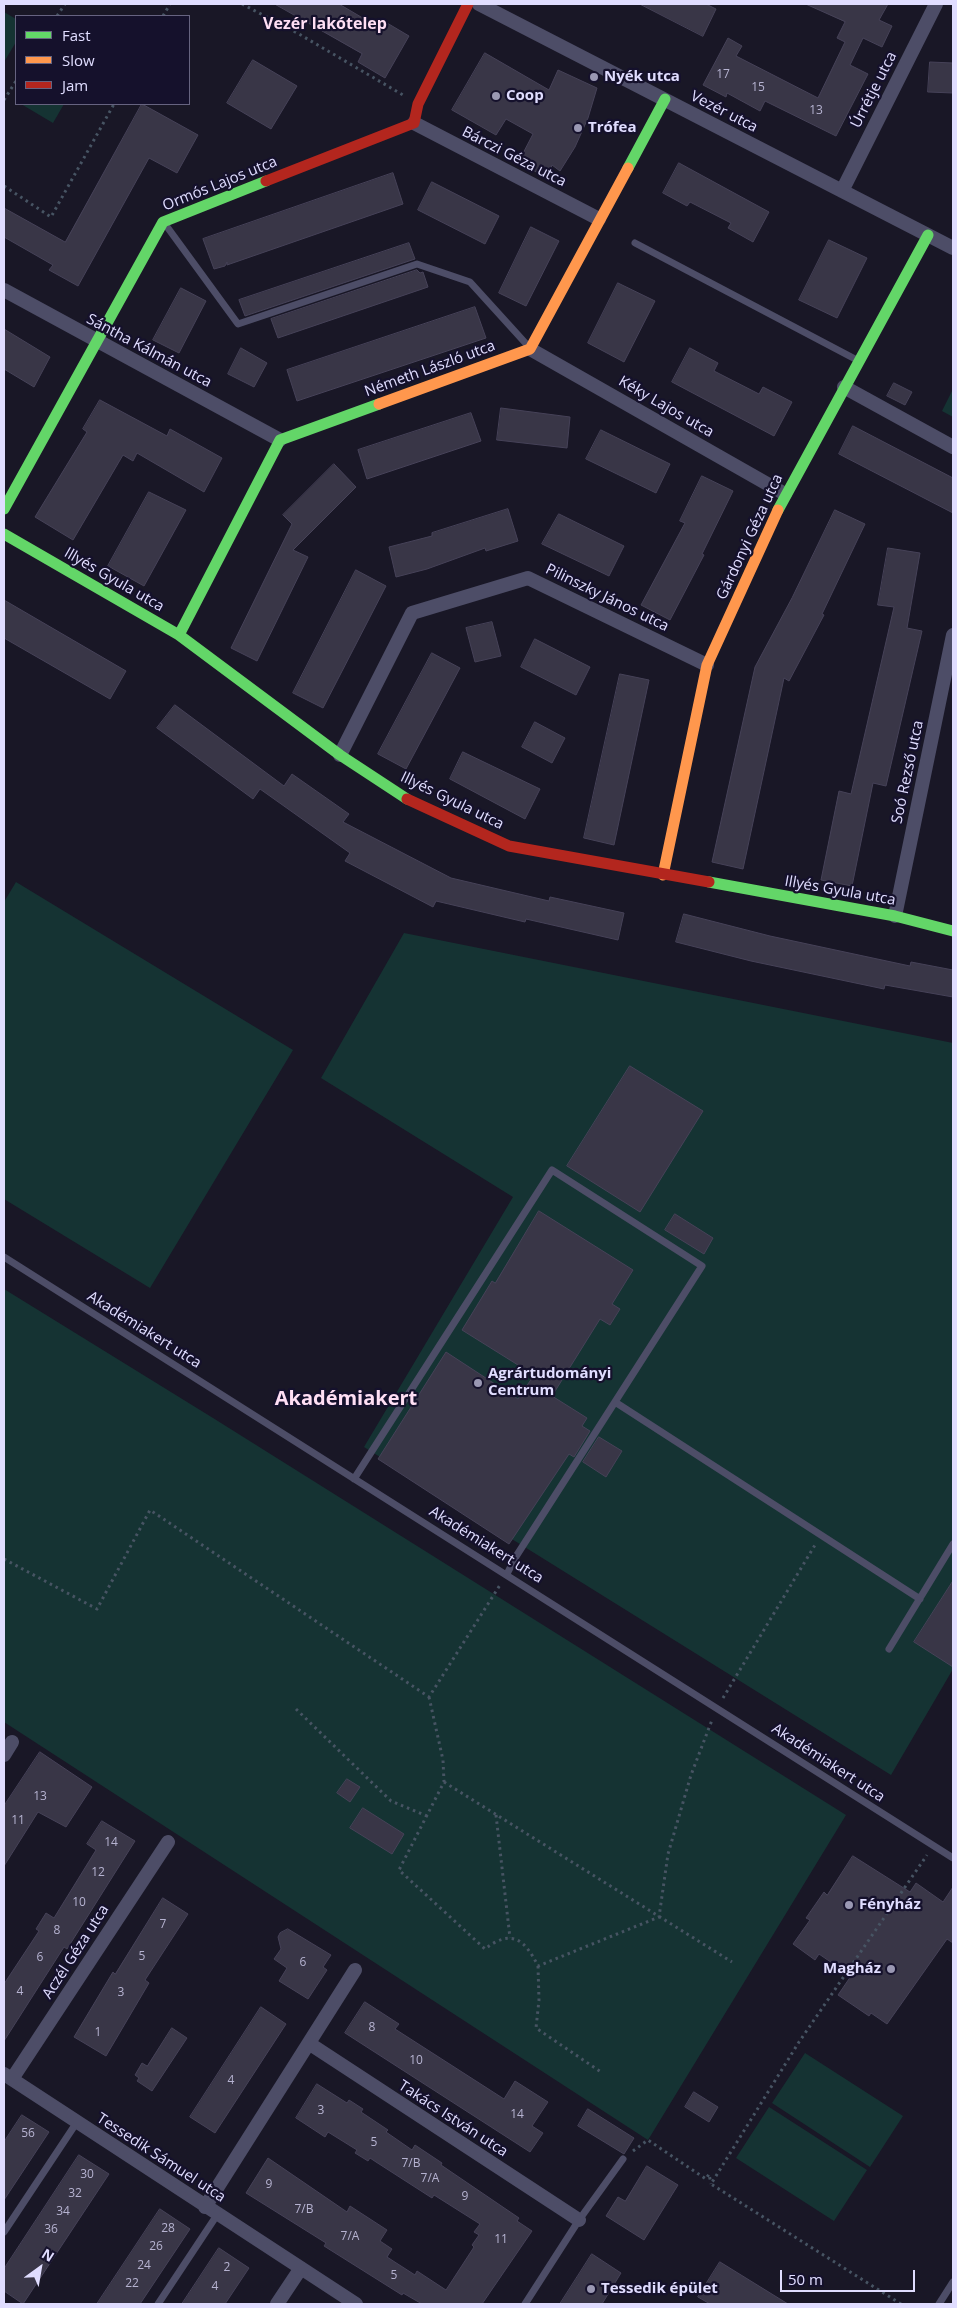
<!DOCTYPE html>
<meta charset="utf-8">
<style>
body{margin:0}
#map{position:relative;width:957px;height:2308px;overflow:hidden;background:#191726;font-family:"Open Sans",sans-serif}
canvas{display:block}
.frame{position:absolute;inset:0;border:5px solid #e0ddff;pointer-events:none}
.legend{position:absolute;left:15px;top:15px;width:175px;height:90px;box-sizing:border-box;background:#15112c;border:1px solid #666380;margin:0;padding:6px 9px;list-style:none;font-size:15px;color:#e0ddff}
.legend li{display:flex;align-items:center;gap:10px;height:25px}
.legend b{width:25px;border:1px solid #666380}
.north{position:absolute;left:15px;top:2243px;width:50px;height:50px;-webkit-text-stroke:4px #15112c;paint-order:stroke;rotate:32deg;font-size:14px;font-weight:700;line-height:20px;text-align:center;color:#e0ddff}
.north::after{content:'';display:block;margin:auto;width:18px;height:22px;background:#e0ddff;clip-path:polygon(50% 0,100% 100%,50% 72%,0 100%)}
.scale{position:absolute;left:780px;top:2270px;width:135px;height:22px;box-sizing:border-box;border:2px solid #e0ddff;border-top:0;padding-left:6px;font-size:15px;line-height:18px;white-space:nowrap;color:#e0ddff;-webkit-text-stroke:4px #15112c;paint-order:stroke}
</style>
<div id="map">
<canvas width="957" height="2308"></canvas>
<div class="frame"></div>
<ul class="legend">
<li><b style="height:6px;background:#63d668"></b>Fast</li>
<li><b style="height:6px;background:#ff974d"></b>Slow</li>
<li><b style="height:6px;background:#b3261e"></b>Jam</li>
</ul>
<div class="north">N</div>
<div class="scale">50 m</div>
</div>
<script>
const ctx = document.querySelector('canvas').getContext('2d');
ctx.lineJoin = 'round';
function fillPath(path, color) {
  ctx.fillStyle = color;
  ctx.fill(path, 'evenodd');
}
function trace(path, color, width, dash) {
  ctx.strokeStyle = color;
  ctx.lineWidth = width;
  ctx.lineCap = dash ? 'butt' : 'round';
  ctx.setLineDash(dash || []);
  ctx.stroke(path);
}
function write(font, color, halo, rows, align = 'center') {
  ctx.font = font + ' "Open Sans",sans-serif';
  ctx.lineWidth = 4.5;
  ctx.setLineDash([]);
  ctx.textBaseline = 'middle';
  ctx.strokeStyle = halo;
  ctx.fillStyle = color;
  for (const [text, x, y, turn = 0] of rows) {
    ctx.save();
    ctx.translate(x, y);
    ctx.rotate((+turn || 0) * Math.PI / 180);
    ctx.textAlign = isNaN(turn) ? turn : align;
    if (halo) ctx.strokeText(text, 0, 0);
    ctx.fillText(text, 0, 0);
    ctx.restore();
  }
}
fillPath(new Path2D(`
 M4 12 16 19V42L4 62Z
 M21 104H64L53 123Z
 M953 389V417L942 411Z
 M16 882 293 1050 150 1288 4 1199V902Z
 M404 933 953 1043V1669L891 1775 364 1447 513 1197 321 1078Z
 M4 1289 213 1418 846 1815 648 2140 4 1722Z
 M805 2053 903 2116 870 2167 772 2103Z
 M769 2107 867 2170 834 2221 736 2158Z`), '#153333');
const building = new Path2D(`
 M275 4H339L378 27 382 20 409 36 385 78 358 62 362 54Z
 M640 4H706L716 9 703 36Z
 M806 4H888L879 20 892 26 882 47 863 38 850 65 868 74 836 136 765 101 760 111 727 93 726 97 703 85 728 38 742 46 736 56 818 98 845 42 837 38 845 22Z
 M485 53 549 90 558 70 597 88 588 118 575 147 560 171 552 165 547 179 519 161 533 134 506 119 496 135 452 110Z
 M253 60 297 86 271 129 227 103Z
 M930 62 953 63V93L928 92Z
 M142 104 198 135 177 173 149 158 78 286 49 270 53 265 4 237V208L65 242Z
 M679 163 769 212 753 242 728 228 731 223 690 202 687 206 663 193Z
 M393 173 403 204 227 265V262L225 266 214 269 203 239Z
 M432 182 499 216 485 244 418 210Z
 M531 227 559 241 526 306 499 293Z
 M829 240 867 258 837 318 799 300Z
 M409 243 415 259 245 316 239 300Z
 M417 270 420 273 423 272 428 287 278 338 271 319Z
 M618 283 655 301 624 362 588 343Z
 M181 288 206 301 179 353 153 340Z
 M475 307 486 338 297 401 287 370Z
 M4 329 50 357 34 387 4 369Z
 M241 348 267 363 254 387 228 374Z
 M690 348 718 363 714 371 759 394 763 387 792 402 774 436 672 382Z
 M894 383 912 392 905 405 887 396Z
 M100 400 167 436 170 429 222 458 204 492 137 453 133 461 123 455 73 540 35 517 87 432 83 429Z
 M501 408 570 417 567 448 497 440Z
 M471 413 481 441 367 479 358 450Z
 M853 426 953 478V513L839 454Z
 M601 430 670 464 656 493 586 459Z
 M334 464 356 487 293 550 308 557 257 661 231 648 292 524 283 515Z
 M702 476 733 491 702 554 704 555 670 620 641 605 685 523 680 521Z
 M149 492 186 510 144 586 108 566Z
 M508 509 518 541 486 551 485 548 427 569 396 577 389 547 432 536V533Z
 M835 510 865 524 822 614 824 615 789 681 784 678 743 869 712 862 755 667 792 598Z
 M559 514 624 546 609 576 542 544Z
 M888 548 920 553 907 628 922 631 886 786 873 783 852 886 821 880 839 791 851 794 894 607 878 605Z
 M356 570 386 586 323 708 293 693Z
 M4 600 126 671 110 699 4 638Z
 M492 622 501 656 475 662 466 628Z
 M535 639 590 667 576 695 521 667Z
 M432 653 460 668 406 769 378 754Z
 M620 674 649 680 614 845 584 838Z
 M175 705 284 786 292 774 349 814 343 822 451 878 549 901 550 897 624 913 618 940 526 919 525 922 436 901 433 907 345 861 350 853 260 789 253 799 157 728Z
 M535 722 565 738 552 763 522 747Z
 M463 752 540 789 525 819 450 779Z
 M684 914 770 936 910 966 911 962 953 970V997L885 985 884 989 751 961 676 942Z
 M630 1066 703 1111 640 1212 567 1166Z
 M539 1211 633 1270 612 1304 620 1309 610 1325 600 1319 552 1396 587 1418 582 1426 590 1431 574 1457 569 1454 509 1544 378 1459 446 1352 518 1399 534 1375 462 1330 492 1281 495 1283Z
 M675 1214 713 1238 704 1254 665 1230Z
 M599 1437 622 1451 606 1477 583 1462Z
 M953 1581V1667L914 1642Z
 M40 1752 92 1787 66 1827 38 1812 4 1866V1806Z
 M347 1779 360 1787 350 1802 337 1793Z
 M363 1808 404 1834 392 1854 350 1828Z
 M102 1821 135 1841 67 1949 64 1947 4 2041V1984L39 1931 36 1929 46 1913 54 1918 96 1850 87 1844Z
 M853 1856 910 1892 916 1883 943 1902 953 1887V1943L947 1939 887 2024 871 2013 869 2016 838 1995 851 1976 819 1954 815 1960 793 1944 810 1920 806 1918 824 1892 827 1895Z
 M163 1898 188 1914 145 1980 149 1983 106 2056 74 2037 113 1972 115 1974Z
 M288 1929 331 1955 323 1967 327 1970 308 1999 279 1981 287 1968 274 1959 281 1949 278 1937 280 1933Z
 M365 2002 399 2024 395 2029 504 2099 515 2081 548 2102 532 2126 543 2133 530 2152 345 2033Z
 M261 2007 286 2024 215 2133 190 2117Z
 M172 2028 187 2038 152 2091 137 2081 139 2078 135 2075 142 2063 147 2066Z
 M317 2084 347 2103 349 2100 363 2109 361 2112 388 2130 386 2132 412 2150 415 2145 442 2163 441 2165 519 2218 517 2221 532 2231 482 2304H422L403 2293 402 2295 324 2246 326 2243 246 2193 268 2158 347 2212 350 2206 387 2230 380 2241 392 2249 387 2257 415 2275 417 2271 446 2290 474 2247 472 2245 479 2235 474 2232 480 2224 434 2195 432 2198 376 2162 370 2158 368 2161 355 2153 357 2150 328 2132 325 2137 296 2118Z
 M694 2092 718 2107 709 2122 685 2107Z
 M588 2109 634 2138 624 2154 578 2126Z
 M22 2115 49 2132 4 2200V2142Z
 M79 2155 109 2174 23 2304 4 2291V2269Z
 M647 2166 678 2185 644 2240 606 2216 618 2197 625 2201Z
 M160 2209 190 2229 140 2304H97Z
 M219 2248 249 2268 225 2304H182Z
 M592 2254 621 2273 602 2304H560Z
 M720 2262 788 2304H710L698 2297Z`);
fillPath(building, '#393647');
trace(building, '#464258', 1);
trace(new Path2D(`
 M242 4 299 34 403 95
 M57 16 65 4
 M163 16 170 4
 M4 100 16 81
 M4 186 51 217 114 104
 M4 1559 97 1609 150 1510 429 1697 500 1585
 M429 1697 443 1760 444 1782 399 1870 485 1949C512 1928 525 1940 538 1966L659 1917 668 1854 691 1775 712 1720
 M723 1698 815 1545
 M296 1709 391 1801 427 1816
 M444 1782 732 1962
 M496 1815 510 1938
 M538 1966 539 2000 536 2028 601 2072
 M633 2151 648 2140 706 2179 709 2174 711 2184
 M901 2304 711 2184 799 2042 927 1855`), '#475463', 3, [2.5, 4]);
trace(new Path2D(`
 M165 224 238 324 417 264 470 282 529 347
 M635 243 857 360
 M4 1257 953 1858
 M615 1402 920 1599
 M354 1479 552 1170 702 1266 515 1558 507 1574
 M889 1649 953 1544
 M4 2232 77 2122
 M158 2304 217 2215
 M525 2304 579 2220 623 2159
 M939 2304 953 2282`), '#4d4d67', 7);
trace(new Path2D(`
 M479 4 953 248
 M414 123 599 219
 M842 191 936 4
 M4 290 280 440
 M530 349 785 494
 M844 387 953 447
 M340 755 412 613 528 578 707 665
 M895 916 953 635
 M4 1755 12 1742
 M310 2044 579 2220
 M4 2074 356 2304
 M12 2079 168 1842
 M205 2207 355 1970
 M277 2304 301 2268`), '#4d4d67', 14);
trace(new Path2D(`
 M628 168 665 99
 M4 509 163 222 266 181
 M778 510 928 235
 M4 534 179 635 340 755 407 799
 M179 635 280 440 379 404
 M709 882 895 916 953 931`), '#63d668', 11);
trace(new Path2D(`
 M379 404 530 349 628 168
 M663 875 707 665 778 510`), '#ff974d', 11);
trace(new Path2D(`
 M266 181 414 123 418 104 468 4
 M407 799 509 846 709 882`), '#b3261e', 11);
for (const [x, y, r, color] of [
 [594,77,5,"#9a98b3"],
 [496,96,5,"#9a98b3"],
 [578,128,5,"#9a98b3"],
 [478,1383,5,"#9a98b3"],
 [849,1905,5,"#9a98b3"],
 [891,1969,5,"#9a98b3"],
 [591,2289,5,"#9a98b3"]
]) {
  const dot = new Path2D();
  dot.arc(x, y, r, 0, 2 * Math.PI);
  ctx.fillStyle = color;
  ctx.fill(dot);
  trace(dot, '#15112c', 2);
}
write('12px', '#b6b3d1', null, [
 ["17",723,75],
 ["15",758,88],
 ["13",816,111],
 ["13",40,1797],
 ["11",18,1821],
 ["14",111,1843],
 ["12",98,1873],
 ["10",79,1903],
 ["7",163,1925],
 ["8",57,1931],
 ["5",142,1957],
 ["6",40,1958],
 ["6",303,1963],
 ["4",20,1992],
 ["3",121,1993],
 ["8",372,2028],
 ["1",98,2033],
 ["10",416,2061],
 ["4",231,2081],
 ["3",321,2111],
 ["14",517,2115],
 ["56",28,2134],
 ["5",374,2143],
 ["7/B",411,2164],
 ["30",87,2175],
 ["7/A",430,2179],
 ["9",269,2185],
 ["32",75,2194],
 ["9",465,2197],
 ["7/B",304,2210],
 ["34",63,2212],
 ["28",168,2229],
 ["36",51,2230],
 ["7/A",350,2237],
 ["11",501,2240],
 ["26",156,2247],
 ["24",144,2266],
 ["2",227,2268],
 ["5",394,2276],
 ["22",132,2284],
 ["4",215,2287]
]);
write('bold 15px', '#e0ddff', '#15112c', [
 ["Nyék utca",604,77],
 ["Coop",506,96],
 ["Trófea",588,128],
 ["Agrártudományi",488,1374],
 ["Centrum",488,1391],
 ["Fényház",859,1905],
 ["Magház",881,1969,"right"],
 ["Tessedik épület",601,2289]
], 'left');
write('15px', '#e0ddff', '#15112c', [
 ["Úrrétje utca",874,90,-63],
 ["Vezér utca",724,112,27],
 ["Bárczi Géza utca",514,157,27],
 ["Ormós Lajos utca",220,184,-22],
 ["Sántha Kálmán utca",149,351,28],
 ["Németh László utca",430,369,-20],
 ["Kéky Lajos utca",666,407,30],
 ["Gárdonyi Géza utca",750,537,-65],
 ["Illyés Gyula utca",114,580,30],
 ["Pilinszky János utca",607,598,26],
 ["Soó Rezső utca",908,772,-78],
 ["Illyés Gyula utca",452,801,26],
 ["Illyés Gyula utca",840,891,10],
 ["Akadémiakert utca",144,1330,32],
 ["Akadémiakert utca",486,1545,32],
 ["Akadémiakert utca",828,1763,33],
 ["Aczél Géza utca",76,1952,-57],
 ["Takács István utca",453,2119,33],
 ["Tessedik Sámuel utca",161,2158,33]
]);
write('bold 16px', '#ffdff4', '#15112c', [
 ["Vezér lakótelep",325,24]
]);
write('bold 20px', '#ffdff4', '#15112c', [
 ["Akadémiakert",346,1399]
]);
</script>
